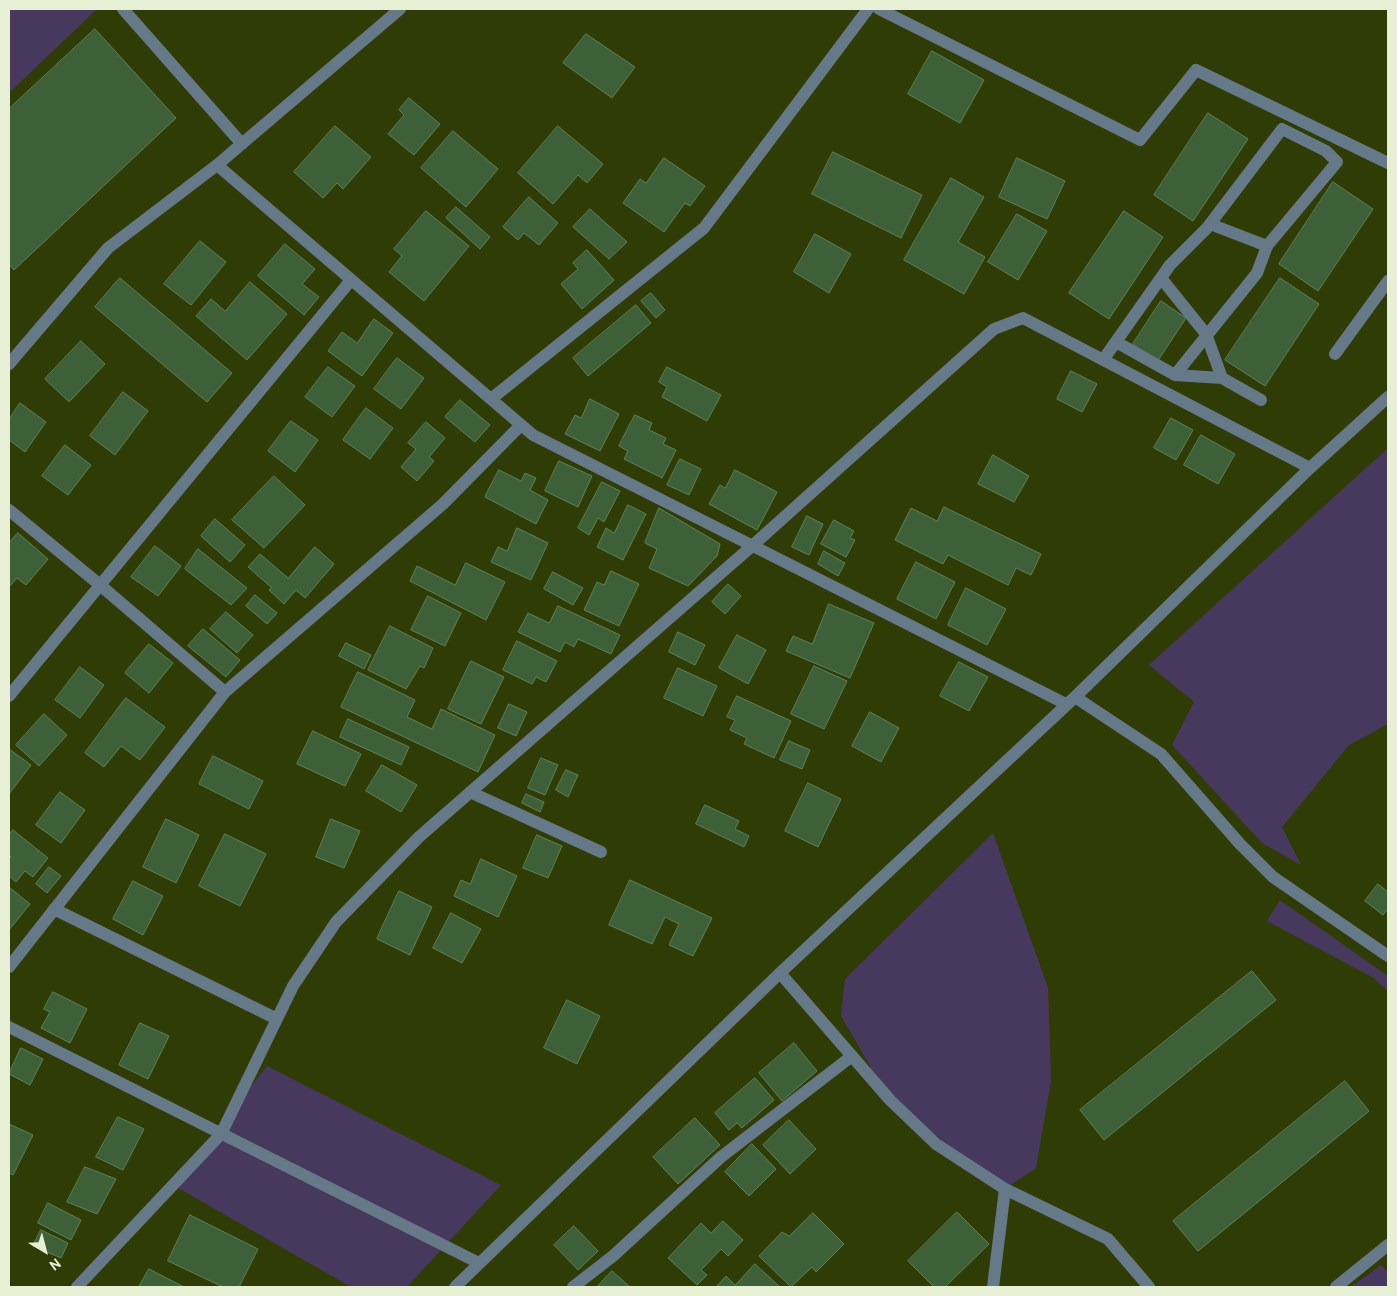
<!DOCTYPE html>
<style>
body{margin:0}
#map{position:relative;width:1397px;height:1296px;overflow:hidden;background:#303c05;font-family:Overpass,sans-serif}
canvas{display:block}
.frame{position:absolute;inset:0;border:10px solid #e7efd4;pointer-events:none}
.north{position:absolute;left:20px;top:1226px;width:50px;height:50px;-webkit-text-stroke:4px #303c05;paint-order:stroke;rotate:143deg;font-size:14px;font-weight:700;line-height:20px;text-align:center;color:#e7efd4}
.north::after{content:'';display:block;margin:auto;width:18px;height:22px;background:#e7efd4;clip-path:polygon(50% 0,100% 100%,50% 72%,0 100%)}
</style>
<div id="map">
<canvas width="1397" height="1296"></canvas>
<div class="frame"></div>
<div class="north">N</div>
</div>
<script>
const ctx = document.querySelector('canvas').getContext('2d');
ctx.lineJoin = 'round';
function fillPath(path, color) {
  ctx.fillStyle = color;
  ctx.fill(path, 'evenodd');
}
function trace(path, color, width, dash) {
  ctx.strokeStyle = color;
  ctx.lineWidth = width;
  ctx.lineCap = dash ? 'butt' : 'round';
  ctx.setLineDash(dash || []);
  ctx.stroke(path);
}
fillPath(new Path2D(`
 M9 9H97L9 93Z
 M1388 448V724L1349 745 1282 827 1301 865 1262 843 1172 745 1194 702 1149 665Z
 M993 833 1048 988 1051 1081 1036 1168 1005 1189 890 1100 841 1016 845 979Z
 M1280 900 1388 976V991L1372 977 1267 921Z
 M267 1066 501 1185 407 1287H351L173 1185Z
 M1381 1265 1388 1272V1287H1351Z`), '#47395d');
const building = new Path2D(`
 M95 29 176 118 14 270 9 264V109Z
 M586 34 635 67 612 98 563 63Z
 M932 51 984 80 960 123 908 94Z
 M409 98 440 124 414 155 388 134 404 115 399 110Z
 M1208 113 1248 139 1193 221 1154 195Z
 M335 126 371 157 343 189 337 183 323 198 294 172Z
 M558 126 603 164 587 183 578 175 553 204 518 173Z
 M453 131 498 169 466 207 421 168Z
 M833 152 922 195 901 238 812 194Z
 M664 158 705 186 690 206 685 203 664 232 623 203 640 179 646 183Z
 M1017 158 1065 181 1047 219 999 197Z
 M951 178 984 197 958 242 985 257 964 294 904 260Z
 M1333 182 1373 209 1318 291 1279 264Z
 M529 197 558 223 539 245 524 233 518 240 503 227Z
 M456 207 490 237 480 249 446 218Z
 M590 209 627 242 609 259 573 227Z
 M426 211 469 246 424 301 389 272 402 256 394 249Z
 M1124 211 1163 237 1109 319 1069 293Z
 M1017 214 1047 231 1018 280 988 262Z
 M815 234 851 254 829 293 794 272Z
 M200 241 226 262 191 305 164 284Z
 M285 244 315 269 302 284 319 297 304 315 258 276Z
 M587 250 614 280 582 309 561 284 578 269 573 263Z
 M120 278 232 373 207 402 95 307Z
 M1280 278 1319 304 1265 386 1225 360Z
 M250 282 287 314 247 360 196 316 211 299 225 311Z
 M651 293 665 310 656 318 641 301Z
 M1161 301 1186 318 1157 362 1133 344Z
 M636 305 651 323 588 376 573 358Z
 M374 319 393 333 362 376 328 351 342 332 357 343Z
 M81 341 105 364 69 402 45 379Z
 M397 358 424 378 401 409 374 389Z
 M328 367 355 386 332 417 305 397Z
 M667 367 721 395 707 421 662 397 667 387 659 382Z
 M1071 371 1097 384 1082 412 1057 399Z
 M123 392 148 411 115 455 90 436Z
 M590 399 619 414 600 451 565 434 575 415 581 418Z
 M460 400 490 425 475 442 445 417Z
 M20 403 46 422 25 452 9 440V420Z
 M366 408 393 428 370 459 343 440Z
 M635 415 652 423 649 430 666 438 663 444 676 450 662 478 624 459 628 451 619 446Z
 M1171 418 1193 430 1176 460 1154 448Z
 M291 421 318 440 295 472 268 451Z
 M426 422 445 438 429 457 434 461 417 481 401 467 416 449 408 443Z
 M1201 435 1235 454 1218 484 1184 465Z
 M65 445 91 465 68 495 42 476Z
 M993 455 1029 476 1014 502 978 484Z
 M680 459 701 469 689 495 667 485Z
 M559 461 592 476 578 507 545 491Z
 M499 470 521 481 525 473 536 478 530 490 548 500 536 524 485 497Z
 M735 470 777 492 757 530 709 504 720 485 725 488Z
 M274 476 305 505 264 548 232 520Z
 M602 482 620 491 604 522 598 518 589 535 578 528Z
 M628 505 646 514 623 560 597 547 606 528 614 533Z
 M944 507 1041 554 1031 575 1016 568 1008 585 948 555 943 564 895 540 911 508 937 521Z
 M659 508 720 544 717 556 688 586 649 568 657 549 645 543Z
 M807 516 823 524 809 555 792 547Z
 M215 519 245 545 230 562 201 536Z
 M834 520 854 531 850 538 855 540 846 557 821 544Z
 M517 528 548 543 531 580 491 562 498 547 507 551Z
 M18 533 48 559 26 585 17 578 9 587V543Z
 M155 546 181 566 158 596 131 577Z
 M315 547 334 564 305 598 296 590 284 604 269 590 272 588 248 567 260 554 288 578Z
 M198 549 247 588 231 605 185 569Z
 M824 551 845 563 838 576 818 564Z
 M916 562 955 582 936 619 897 599Z
 M466 563 505 582 486 620 410 581 417 566 455 585Z
 M611 571 639 584 619 626 584 610 597 582 604 585Z
 M553 572 583 588 573 605 544 589Z
 M728 584 741 596 725 614 712 602Z
 M966 588 1006 609 987 645 948 625Z
 M255 595 277 613 267 624 246 606Z
 M428 596 461 613 445 646 411 630Z
 M829 604 874 623 850 678 786 651 793 636 812 644Z
 M558 606 620 635 611 654 578 639 574 647 565 642 560 652 518 632 528 613 549 623Z
 M226 612 253 635 237 653 210 629Z
 M390 626 433 648 424 668 420 666 406 689 368 670Z
 M203 629 240 660 226 677 188 646Z
 M678 632 705 645 695 665 669 652Z
 M737 635 766 650 748 684 719 668Z
 M517 641 557 661 546 682 536 677 532 684 503 670Z
 M346 643 371 655 364 669 339 656Z
 M149 644 173 663 149 693 125 673Z
 M471 661 504 677 481 724 448 709Z
 M959 662 988 677 969 711 940 696Z
 M814 666 847 681 824 729 791 714Z
 M80 667 104 685 80 718 55 700Z
 M678 668 717 686 703 716 664 698Z
 M358 672 415 700 407 717 432 729 441 709 495 735 478 772 341 707Z
 M737 696 791 721 774 758 744 744 747 738 730 730 735 720 727 717Z
 M126 698 165 727 140 760 121 746 104 767 85 753Z
 M509 704 527 712 516 736 498 728Z
 M870 712 899 728 881 762 852 746Z
 M44 714 67 735 39 766 16 745Z
 M348 719 409 747 401 765 340 737Z
 M313 731 361 754 345 786 297 764Z
 M789 741 810 750 802 769 780 760Z
 M9 749 31 765 9 794Z
 M213 756 263 781 249 809 199 784Z
 M541 758 558 765 545 795 528 788Z
 M382 765 417 785 401 812 366 791Z
 M566 770 578 775 568 797 556 790Z
 M808 783 841 799 818 847 785 831Z
 M60 792 85 810 61 843 36 825Z
 M526 794 544 802 540 812 522 803Z
 M705 805 739 821 735 829 749 836 744 847 696 824Z
 M166 819 199 835 176 883 143 867Z
 M331 819 360 831 344 868 316 857Z
 M13 830 48 858 33 877 25 871 16 882 9 876V859L11 857 9 855V835Z
 M225 834 266 854 240 906 199 886Z
 M537 835 562 846 548 878 523 868Z
 M481 859 517 876 498 917 454 896 461 880 470 884Z
 M49 867 61 876 47 893 36 884Z
 M630 880 712 918 693 956 669 945 679 924 665 917 652 944 609 925Z
 M133 881 163 896 143 935 113 919Z
 M1378 884 1388 892V909L1383 915 1365 901Z
 M9 887 30 904 9 930Z
 M399 891 432 907 410 955 377 939Z
 M451 913 481 929 462 963 433 948Z
 M1252 971 1276 1000 1104 1140 1080 1110Z
 M53 992 87 1009 70 1043 41 1028 50 1012 44 1009Z
 M567 1000 600 1016 577 1064 544 1048Z
 M140 1023 169 1036 148 1079 119 1065Z
 M794 1043 817 1071 782 1101 759 1073Z
 M21 1048 43 1059 30 1085 9 1074Z
 M755 1078 774 1100 742 1128 737 1123 729 1130 715 1113Z
 M1345 1081 1369 1111 1198 1251 1173 1221Z
 M118 1117 144 1129 123 1170 96 1157Z
 M695 1118 720 1145 678 1184 653 1157Z
 M789 1120 816 1149 790 1174 763 1145Z
 M9 1124 33 1135 13 1175 9 1173Z
 M752 1144 776 1169 749 1196 725 1172Z
 M85 1167 116 1179 97 1214 67 1202Z
 M48 1203 81 1220 71 1240 38 1223Z
 M957 1212 989 1244 945 1287H934L908 1261Z
 M813 1213 844 1244 816 1272 812 1267 791 1287 759 1256 782 1232 789 1236Z
 M190 1215 258 1249 239 1287H223L168 1261Z
 M723 1221 743 1240 728 1256 721 1249 701 1270 707 1275 697 1285 668 1258 701 1223 711 1233Z
 M574 1226 598 1251 578 1270 554 1245Z
 M41 1230 68 1243 61 1258 33 1246Z
 M755 1264 780 1287H716L726 1276 735 1285Z
 M149 1269 184 1287H139Z
 M612 1271 630 1287H597Z`);
fillPath(building, '#3d6038');
trace(building, '#5d8258', 1);
trace(new Path2D(`
 M123 9 242 144
 M879 9 1140 140 1196 70 1388 163
 M217 165 533 435 1066 704
 M1210 224 1267 246
 M1161 278 1206 334 1222 378 1261 400
 M1335 354 1388 281
 M1103 360 1170 265 1207 228 1282 129 1326 151 1337 162 1267 246 1257 273 1175 375 1116 342
 M9 364 108 248 217 165 400 9
 M1175 375 1222 378
 M491 399 704 228 868 9
 M9 510 100 585 225 692
 M9 696 351 280
 M1075 697 1161 754 1240 844 1273 877 1388 956
 M470 792 601 852
 M54 909 277 1019
 M9 967 225 692 443 504 521 425
 M780 973 890 1100 936 1144 1005 1189 1108 1239 1149 1287
 M9 1027 479 1263
 M77 1287 221 1134 293 986 336 922 419 837 752 546 994 329 1023 318 1310 468
 M455 1287 780 973 1075 697 1310 468 1388 397
 M573 1287 613 1256 721 1157 852 1056
 M993 1287 1005 1189
 M1336 1287 1388 1245`), '#657989', 12);
</script>
